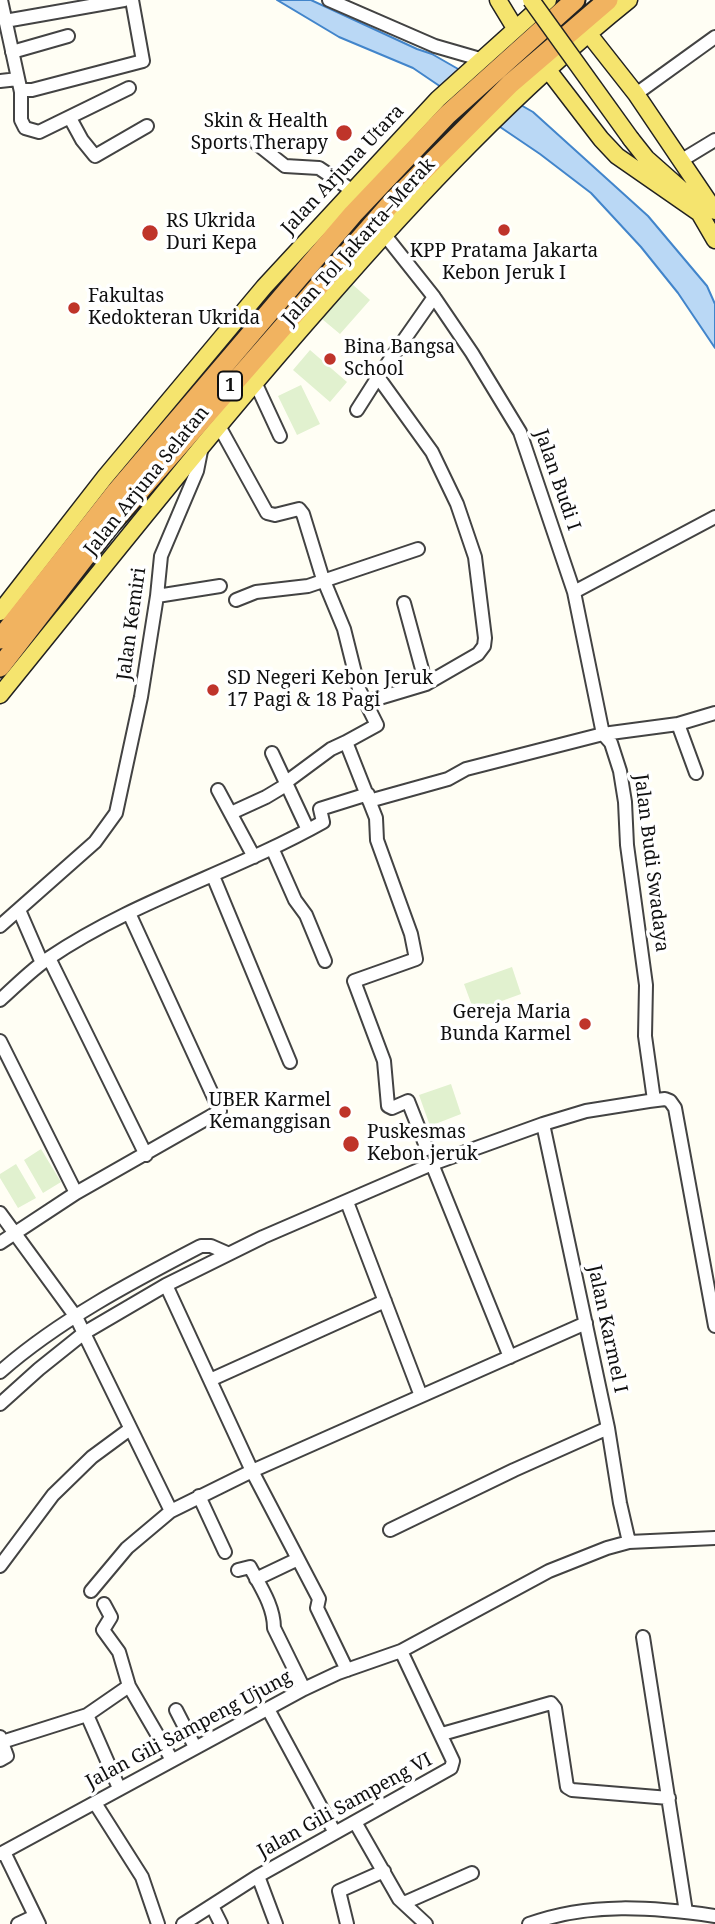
<!DOCTYPE html>
<meta charset="utf-8">
<style>
body{margin:0}
canvas{display:block;background:#fffef4}
</style>
<canvas width="715" height="1924"></canvas>
<script>
const ctx = document.querySelector('canvas').getContext('2d');
ctx.lineJoin = 'round';
function fillPath(path, color) {
  ctx.fillStyle = color;
  ctx.fill(path, 'evenodd');
}
function trace(path, color, width, dash) {
  ctx.strokeStyle = color;
  ctx.lineWidth = width;
  ctx.lineCap = dash ? 'butt' : 'round';
  ctx.setLineDash(dash || []);
  ctx.stroke(path);
}
function write(font, color, halo, rows, align = 'center') {
  ctx.font = font + ' "Noto Serif",serif';
  ctx.lineWidth = 7;
  ctx.setLineDash([]);
  ctx.textBaseline = 'middle';
  ctx.strokeStyle = halo;
  ctx.fillStyle = color;
  for (const [text, x, y, turn = 0] of rows) {
    ctx.save();
    ctx.translate(x, y);
    ctx.rotate((+turn || 0) * Math.PI / 180);
    ctx.textAlign = isNaN(turn) ? turn : align;
    if (halo) ctx.strokeText(text, 0, 0);
    ctx.fillText(text, 0, 0);
    ctx.restore();
  }
}
fillPath(new Path2D(`
 M352 284 370 300 340 334 322 319Z
 M310 350 347 382 330 402 293 370Z
 M301 385 320 424 297 435 278 396Z
 M512 967 521 994 474 1011 464 984Z
 M451 1084 461 1114 430 1126 419 1095Z
 M41 1149 61 1182 43 1193 24 1160Z
 M16 1164 36 1198 18 1208 0 1178V1174Z`), '#e1f1cf');
const water = new Path2D(`
 M277 0H311L417 49 432 54 533 112 648 216 707 286 715 304V348L678 293 641 247 591 193 540 154 413 68 339 37Z`);
fillPath(water, '#bad8f5');
trace(water, '#4285cb', 2);
const minor = new Path2D(`
 M1 0 21 92V120L25 128 39 132 129 88
 M329 0 435 46 480 59
 M5 21 124 0
 M12 52 68 36
 M0 81 18 79
 M21 90H32L143 61 132 0
 M636 94 715 37
 M70 118 82 140 95 156 147 126
 M256 143 285 166 319 168 353 191
 M682 160 715 140
 M384 234 434 297 472 353 520 432 574 592 603 734
 M255 382 280 436
 M357 410 378 377
 M219 426 267 513 275 515 299 509 303 514 322 576 344 629 359 689 377 725 346 742 376 818 377 840 411 934 416 959 354 981 384 1061 388 1106 392 1108 408 1101 427 1149
 M574 592 715 517
 M157 596 220 586
 M236 600 256 592 308 586 418 549
 M404 603 426 684
 M366 702 426 684 478 654 484 646 485 638 475 557 457 504 432 452 378 377 434 297
 M678 724 696 773
 M603 734 611 743 620 771 625 802 627 845 646 985 645 1036 654 1100
 M272 753 308 830
 M285 783 331 749 346 742
 M218 790 254 857
 M369 801 448 779 466 769 603 734 678 724 715 713
 M231 813 266 797 286 785
 M272 848 295 900 306 915 325 961
 M213 876 290 1062
 M19 910 42 963
 M0 926 95 842 116 813 141 697 157 596 161 556 197 471 202 446
 M49 958 146 1155
 M0 1000C16 986 31 970 49 958 133 901 234 872 323 822L320 809 368 794
 M0 1041 76 1193
 M543 1124 608 1428 620 1503 629 1542
 M432 1164 510 1357
 M347 1202 421 1396
 M0 1213 76 1317 171 1511
 M0 1243 76 1193 220 1111 129 913
 M166 1285 252 1471 319 1599 317 1608 347 1670
 M0 1372C59 1320 132 1282 201 1246H211L227 1253
 M210 1380 385 1301
 M0 1404 39 1369 84 1333 166 1285 263 1237 432 1164 543 1124 586 1111 649 1101 665 1099 670 1101 675 1108 715 1326
 M199 1496 225 1552
 M390 1530 514 1470 608 1428
 M0 1566 53 1495 92 1457 130 1429
 M238 1570 250 1567C260 1586 274 1606 274 1628L304 1689
 M256 1579 298 1559
 M91 1591 127 1548 171 1511 252 1471 586 1323
 M104 1604 111 1617 103 1630 119 1652 129 1686 172 1760
 M643 1637 686 1912
 M268 1709 335 1833
 M176 1710 195 1747
 M87 1715 119 1788
 M442 1734 551 1703 555 1708 567 1787 572 1790 669 1798
 M0 1737 7 1756 0 1760
 M2 1742 87 1715 129 1686
 M95 1803 142 1877 158 1924
 M355 1822 399 1899 426 1924
 M4 1852 39 1924
 M0 1854 304 1689 338 1673 401 1651 549 1571 607 1548 629 1542 715 1538
 M258 1876 276 1924
 M404 1903 472 1873
 M212 1906 221 1924
 M18 1924 35 1916
 M183 1924 258 1876 451 1768 453 1761 401 1651
 M347 1924 339 1891 384 1871
 M529 1924C589 1902 653 1907 715 1916`);
const major = new Path2D(`
 M498 0 515 28
 M588 33 636 94 715 211
 M548 70 601 139 617 156 702 215
 M631 139 646 158 690 197 715 240
 M0 612 105 477 264 287 438 99 548 0
 M0 695C107 563 212 430 324 303 418 195 517 90 629 0`);
const highway = new Path2D(`
 M0 639 116 492 353 214 447 115 575 0
 M0 667 109 526 393 201 510 84 608 0`);
trace(minor, '#434343', 16);
trace(major, '#212121', 19);
trace(highway, '#212121', 23);
trace(minor, '#fff', 12);
trace(major, '#f5e46e', 16);
trace(highway, '#f1b360', 19);
const majorBridge = new Path2D(`
 M531 0 631 139`);
trace(majorBridge, '#212121', 19, []);
trace(majorBridge, '#f5e46e', 16);
for (const [x, y, r, color] of [
 [344,133,9,"#bf342a"],
 [504,230,7,"#bf342a"],
 [150,233,9,"#bf342a"],
 [74,308,7,"#bf342a"],
 [330,359,7,"#bf342a"],
 [213,690,7,"#bf342a"],
 [585,1024,7,"#bf342a"],
 [345,1112,7,"#bf342a"],
 [351,1144,9,"#bf342a"]
]) {
  const dot = new Path2D();
  dot.arc(x, y, r, 0, 2 * Math.PI);
  ctx.fillStyle = color;
  ctx.fill(dot);
  trace(dot, '#fff', 2.5);
}
for (const [x, y, w] of [
 [230,386,24]
]) {
  const box = new Path2D();
  box.roundRect(x - w / 2, y - 14.5, w, 29, 5);
  ctx.fillStyle = '#fff';
  ctx.fill(box);
  trace(box, '#101010', 2);
}
write('bold 18px', '#101010', null, [
 ["1",230,386]
]);
write('19px', '#101010', '#fff', [
 ["Skin & Health",328,122,"right"],
 ["Sports Therapy",328,144,"right"],
 ["RS Ukrida",166,222],
 ["Duri Kepa",166,244],
 ["KPP Pratama Jakarta",504,252,"center"],
 ["Kebon Jeruk I",504,274,"center"],
 ["Fakultas",88,297],
 ["Kedokteran Ukrida",88,319],
 ["Bina Bangsa",344,348],
 ["School",344,370],
 ["SD Negeri Kebon Jeruk",227,679],
 ["17 Pagi & 18 Pagi",227,701],
 ["Gereja Maria",571,1013,"right"],
 ["Bunda Karmel",571,1035,"right"],
 ["UBER Karmel",331,1101,"right"],
 ["Kemanggisan",331,1123,"right"],
 ["Puskesmas",367,1133],
 ["Kebon jeruk",367,1155]
], 'left');
write('19px', '#101010', '#fff', [
 ["Jalan Arjuna Utara",343,170,-47],
 ["Jalan Tol Jakarta–Merak",359,242,-48],
 ["Jalan Budi I",557,480,71],
 ["Jalan Arjuna Selatan",147,481,-51],
 ["Jalan Kemiri",132,624,-82],
 ["Jalan Budi Swadaya",651,863,83],
 ["Jalan Karmel I",607,1329,78],
 ["Jalan Gili Sampeng Ujung",189,1730,-28],
 ["Jalan Gili Sampeng VI",345,1806,-29]
]);
</script>
